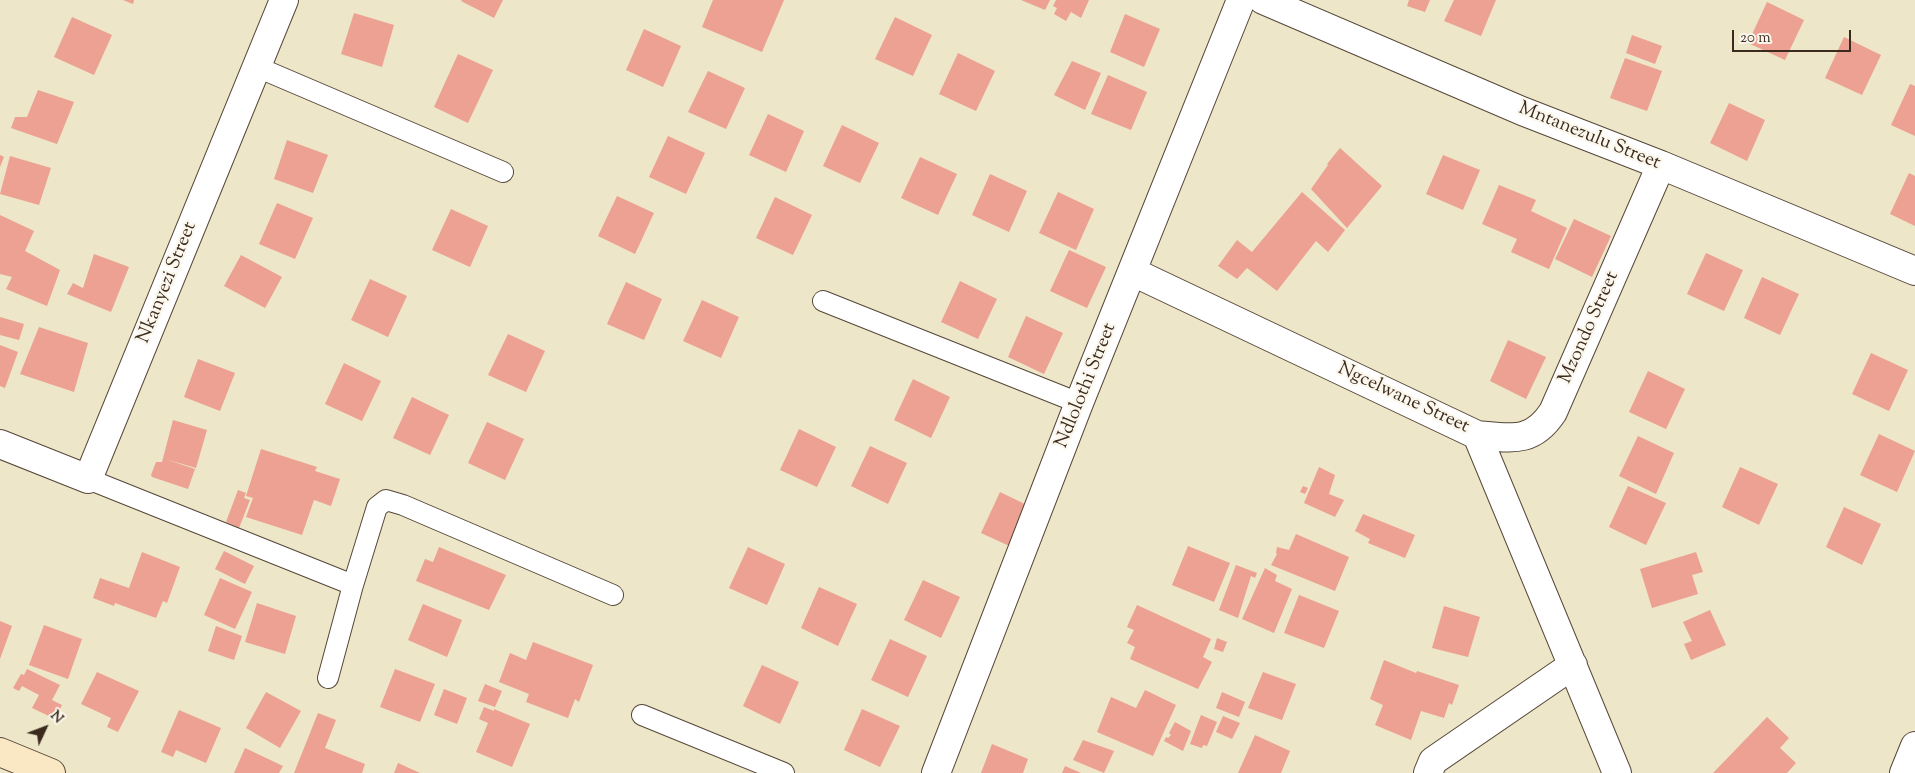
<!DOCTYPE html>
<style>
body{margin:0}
#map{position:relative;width:1915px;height:773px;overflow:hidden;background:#ede6c8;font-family:"Sorts Mill Goudy",serif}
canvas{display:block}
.north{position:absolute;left:20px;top:703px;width:50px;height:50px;-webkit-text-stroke:4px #fbf7ec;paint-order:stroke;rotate:47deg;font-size:14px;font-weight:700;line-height:20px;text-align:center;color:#3b2a1e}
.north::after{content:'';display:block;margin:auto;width:18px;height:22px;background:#3b2a1e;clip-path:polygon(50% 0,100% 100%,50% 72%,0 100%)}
.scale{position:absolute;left:1732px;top:30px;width:119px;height:22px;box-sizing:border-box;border:2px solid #3b2a1e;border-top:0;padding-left:6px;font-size:15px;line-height:18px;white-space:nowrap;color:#3b2a1e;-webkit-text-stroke:4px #fbf7ec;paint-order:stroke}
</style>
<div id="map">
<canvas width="1915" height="773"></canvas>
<div class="north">N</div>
<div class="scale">20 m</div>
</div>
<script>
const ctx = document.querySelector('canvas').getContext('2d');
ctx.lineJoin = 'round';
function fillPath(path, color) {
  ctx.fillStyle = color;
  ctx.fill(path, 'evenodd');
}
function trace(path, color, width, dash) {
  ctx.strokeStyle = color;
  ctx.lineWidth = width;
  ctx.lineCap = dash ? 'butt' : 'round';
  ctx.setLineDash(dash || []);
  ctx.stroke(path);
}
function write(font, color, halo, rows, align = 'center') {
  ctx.font = font + ' "Sorts Mill Goudy",serif';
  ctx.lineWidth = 4.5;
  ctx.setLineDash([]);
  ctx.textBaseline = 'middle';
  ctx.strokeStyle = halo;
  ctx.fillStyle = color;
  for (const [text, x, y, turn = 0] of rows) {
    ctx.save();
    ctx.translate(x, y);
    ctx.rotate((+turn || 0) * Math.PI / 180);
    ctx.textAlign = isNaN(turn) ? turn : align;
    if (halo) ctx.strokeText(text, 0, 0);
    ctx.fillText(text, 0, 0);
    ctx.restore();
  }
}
fillPath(new Path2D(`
 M123 0H134L133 4Z
 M462 0H503L494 18 461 1Z
 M713 0H784L762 52 702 27Z
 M1021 0H1050L1045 10Z
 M1056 0H1089L1081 18 1071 12 1066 21 1054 14 1057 8 1053 6Z
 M1409 0H1430L1425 12 1407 6Z
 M1454 0H1496L1481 36 1444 21Z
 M1767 2 1804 20 1785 60 1748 43Z
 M354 13 394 25 382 67 341 54Z
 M1125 14 1160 29 1144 67 1110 52Z
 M72 17 112 35 94 75 54 57Z
 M895 17 932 35 913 76 875 59Z
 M644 29 681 46 663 87 626 70Z
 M1632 35 1662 46 1655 64 1626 53Z
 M1844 37 1881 55 1862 95 1825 78Z
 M958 53 995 71 976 111 939 94Z
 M458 54 493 70 468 123 434 107Z
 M1625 58 1662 71 1647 111 1610 98Z
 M1072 61 1101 73 1085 110 1054 95Z
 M708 71 745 88 726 129 688 112Z
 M1108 75 1147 92 1131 130 1091 114Z
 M1910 84 1915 86V136L1891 125Z
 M38 90 74 102 57 144 11 128 15 117H27Z
 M1729 103 1765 120 1747 161 1710 143Z
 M768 114 804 131 786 172 749 155Z
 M842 125 879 143 860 183 823 166Z
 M668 136 705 153 686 194 649 177Z
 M287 140 328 155 313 193 274 179Z
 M1340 148 1382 186 1347 228 1311 189 1328 165 1327 164Z
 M0 155 4 157 0 167Z
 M1443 155 1480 170 1463 210 1426 194Z
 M10 156 51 168 39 205 0 194Z
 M920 157 957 174 938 215 901 198Z
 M1909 173 1915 176V226L1890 214Z
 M990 174 1027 191 1009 232 972 215Z
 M1499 185 1536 200 1531 211 1567 228 1549 269 1511 252 1517 239 1482 224Z
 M1058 192 1094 209 1076 250 1039 233Z
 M1302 192 1345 230 1328 252 1316 241 1277 291 1247 268 1237 279 1218 266 1237 240 1252 252Z
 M617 196 654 213 635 254 598 236Z
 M775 197 812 215 793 255 756 238Z
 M277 203 313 218 295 259 259 244Z
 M451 209 488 226 470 267 432 250Z
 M0 215 34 231 25 251 60 270 47 306 6 289 12 277 0 274Z
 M1574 219 1611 236 1592 277 1555 259Z
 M1069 250 1106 267 1087 308 1050 291Z
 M1706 253 1743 270 1724 311 1687 294Z
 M94 254 129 267 111 312 67 294 73 283 83 288Z
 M241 255 282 277 265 308 224 286Z
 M1762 277 1799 294 1780 335 1744 318Z
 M370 279 407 296 388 337 351 320Z
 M960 281 997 299 978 339 941 322Z
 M626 282 662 299 644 340 607 324Z
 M702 300 739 317 721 358 683 341Z
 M1026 316 1063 333 1044 374 1008 357Z
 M0 317 24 324 19 340 0 335Z
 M39 327 88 343 74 392 20 374Z
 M508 334 545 351 526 392 488 375Z
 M1508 340 1546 357 1526 399 1490 381Z
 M0 345 18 352 5 388 0 386Z
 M1871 353 1908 370 1889 411 1852 394Z
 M198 359 235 373 220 411 184 397Z
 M344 363 381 381 362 421 325 404Z
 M1648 371 1685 389 1666 429 1629 412Z
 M913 379 950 397 931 438 894 420Z
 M412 397 449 415 430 455 393 438Z
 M173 420 207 430 196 468 165 459 195 469 188 489 152 477 151 475 156 462H162Z
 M487 422 524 439 505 480 468 463Z
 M799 429 836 447 817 487 780 470Z
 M1879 434 1915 451 1897 492 1860 475Z
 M1638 436 1674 453 1656 494 1619 476Z
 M870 446 907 463 888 504 851 486Z
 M261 449 317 467 315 471 340 479 331 506 314 500 302 535 246 517 253 498 246 496Z
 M1319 467 1335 475 1329 494 1344 500 1335 517 1304 503Z
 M1740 467 1778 484 1759 525 1722 507Z
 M1303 486 1308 488 1305 494 1300 492Z
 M1628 486 1666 503 1646 545 1609 527Z
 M238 490 246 493 244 498 250 500 239 528 226 522Z
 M1000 492 1037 510 1018 550 981 533Z
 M1844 507 1881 524 1862 565 1826 547Z
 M1363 514 1415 535 1405 558 1368 543 1370 539 1355 531Z
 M1296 534 1349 557 1335 591 1271 565 1277 554 1276 553 1277 547 1289 550Z
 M1188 546 1230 563 1214 602 1172 585Z
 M439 547 506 575 489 610 416 581 425 559 433 562Z
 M748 547 785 564 767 605 729 588Z
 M224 551 254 566 245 584 215 569Z
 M142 552 180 567 167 603 163 601 156 618 115 603 114 606 93 598 100 578 129 588Z
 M1696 552 1703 572 1692 575 1698 594 1652 608 1640 569Z
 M1236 565 1257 573 1255 578 1251 576 1238 618 1219 610Z
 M1265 568 1277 575 1275 581 1292 589 1274 633 1242 619Z
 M220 578 252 592 235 629 204 615Z
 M923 580 960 597 941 638 904 620Z
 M819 587 857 604 838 646 801 628Z
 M1299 595 1339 611 1324 648 1284 633Z
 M257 603 296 616 285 654 245 642Z
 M423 604 462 620 447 657 408 640Z
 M1137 605 1211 639 1203 657 1212 662 1198 689 1130 659 1135 647 1127 643 1134 630 1127 627Z
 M1444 606 1480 617 1468 657 1432 648Z
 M1710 610 1726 645 1691 660 1684 644 1692 641 1683 622Z
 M0 621 12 626 0 659Z
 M44 625 82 639 68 679 29 665Z
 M216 626 242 636 234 660 208 651Z
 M1217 638 1227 642 1223 652 1214 649Z
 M890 639 927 656 908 697 871 680Z
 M533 642 593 665 579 702 575 699 568 718 526 702 529 694 499 682 510 653 526 660Z
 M1384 660 1416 673 1417 671 1459 685 1452 705 1449 703 1444 718 1421 711 1411 740 1375 725 1383 705 1370 699Z
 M762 665 799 682 780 724 743 706Z
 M27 669 60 685 52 700 62 705 55 719 32 708 39 695 22 686 19 691 13 688 21 674 24 675Z
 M395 669 435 684 420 722 380 707Z
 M97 672 139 691 118 732 107 727 111 718 81 704Z
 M1263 672 1296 684 1282 720 1248 708Z
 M485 684 502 691 495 707 478 701Z
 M444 689 467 698 457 724 434 715Z
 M1145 690 1176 705 1153 756 1097 732 1111 697 1136 708Z
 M266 692 301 711 280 748 246 728Z
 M1222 692 1245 702 1239 717 1216 708Z
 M484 707 494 711V709L530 724 512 767 476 752 488 723 479 719Z
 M862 709 900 726 880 767 844 750Z
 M179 710 221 728 206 763 176 750 173 757 161 752Z
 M318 713 336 720 325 748 365 764 362 773H294Z
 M1201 715 1217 722 1207 746 1203 745 1202 748 1190 744Z
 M1223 716 1240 723 1232 739 1216 732Z
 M1767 717 1789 738 1780 748 1796 763 1787 773H1713Z
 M1175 722 1191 731 1183 751 1164 741 1166 737 1168 738 1171 735 1169 733Z
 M1255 735 1290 751 1281 773H1238Z
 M1083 740 1114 751 1104 773 1073 760Z
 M992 744 1028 759 1023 773H981Z
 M245 748 283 766 279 773H234Z
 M398 763 420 773H394Z
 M1065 766 1081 773H1062Z`), '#eca192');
const lane = new Path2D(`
 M257 67 503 172
 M823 301 1079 403
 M88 479 353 585
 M328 678 353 585 377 507 386 500 403 505 613 595
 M642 715 784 773`);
const street = new Path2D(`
 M1263 0 1522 111 1661 165 1915 271
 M1133 272 1477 435C1511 438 1532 444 1553 412L1661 165
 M1477 435 1617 773
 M0 444 88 479 284 0
 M936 773 1079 403 1241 0
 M1428 773 1433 761 1573 665
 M1904 773 1915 746`);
const secondary = new Path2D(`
 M0 752 51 773`);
trace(lane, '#564638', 22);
trace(street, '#564638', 30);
trace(secondary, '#564638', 30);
trace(lane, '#fff', 20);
trace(street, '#fff', 28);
trace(secondary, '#fae7c3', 28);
write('19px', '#3b2a1e', '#fbf7ec', [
 ["Mntanezulu Street",1589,137,22],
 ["Nkanyezi Street",168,283,-68],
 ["Mzondo Street",1590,328,-66],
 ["Ndlolothi Street",1087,386,-68],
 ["Ngcelwane Street",1403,399,25]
]);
</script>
